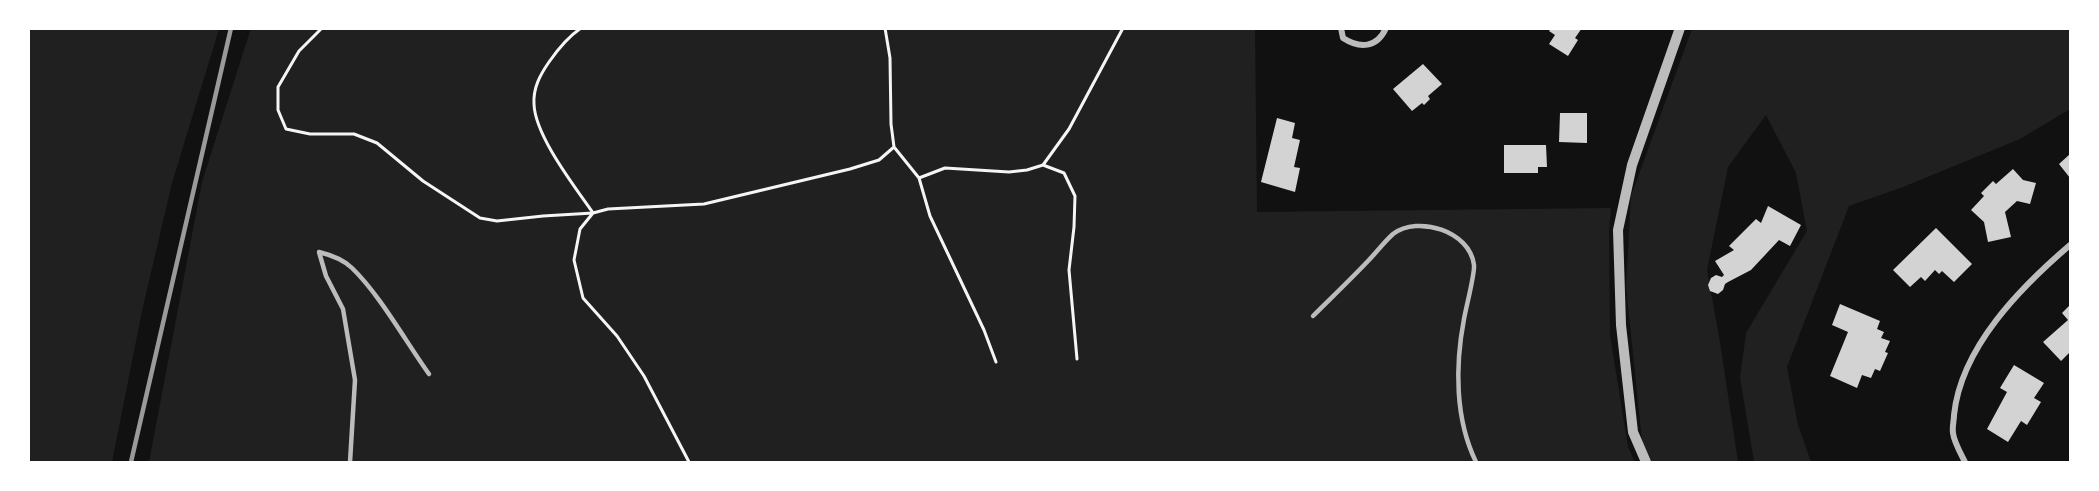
<!DOCTYPE html>
<style>
body{margin:0}
#map{position:relative;width:2099px;height:491px;overflow:hidden;background:#111;font-family:"Roboto Condensed",sans-serif}
canvas{display:block}
.frame{position:absolute;inset:0;border:30px solid #fff;pointer-events:none}
</style>
<div id="map">
<canvas width="2099" height="491"></canvas>
<div class="frame"></div>
</div>
<script>
const ctx = document.querySelector('canvas').getContext('2d');
ctx.lineJoin = 'round';
function fillPath(path, color) {
  ctx.fillStyle = color;
  ctx.fill(path, 'evenodd');
}
function trace(path, color, width, dash) {
  ctx.strokeStyle = color;
  ctx.lineWidth = width;
  ctx.lineCap = dash ? 'butt' : 'round';
  ctx.setLineDash(dash || []);
  ctx.stroke(path);
}
fillPath(new Path2D(`
 M251 28 1255 29 1257 212 1611 208 1609 231 1610 335 1628 447 1635 462H149L202 182Z
 M28 29H219L172 183 142 311 112 462H29Z
 M1692 29H2070V109L2020 139 1903 187 1849 206 1787 367 1798 425 1811 462H1754L1740 378 1746 333 1807 231 1796 173 1766 115 1728 167 1707 270 1720 342 1738 462H1652L1642 441 1626 287 1631 196Z`), '#202020');
fillPath(new Path2D(`
 M1551 28H1582L1575 38 1578 40 1568 56 1549 44 1555 35 1549 31Z
 M1423 64 1442 84 1428 96 1430 99 1424 105 1422 103 1412 111 1393 89Z
 M1560 113H1587V143L1559 142Z
 M1277 118 1295 123 1292 138 1300 140 1294 167 1300 168 1295 192 1261 182Z
 M1504 145H1546L1547 167H1538V173H1504Z
 M2070 154V178L2059 164Z
 M2013 169 2023 180 2036 183 2030 204 2017 201 2005 212 2011 237 1988 242 1984 222 1971 210 1984 196 1981 193 1993 181 1996 184Z
 M1768 206 1801 225 1790 246 1779 240 1751 270 1728 282 1725 284 1723 290 1718 294 1710 291 1708 285 1711 278 1716 275 1722 277 1724 275 1715 261 1734 250 1729 246 1756 219 1761 223Z
 M1936 228 1972 264 1954 282 1942 271 1939 274 1935 270 1925 281 1921 277 1910 287 1893 270Z
 M1840 304 1880 321 1877 329 1884 332 1881 338 1890 341 1885 352 1888 353 1880 371 1875 369 1871 378 1862 375 1857 388 1830 376 1848 332 1832 325Z
 M2070 305V352L2061 361 2043 342 2068 320 2062 313Z
 M2014 365 2044 383 2034 398 2041 402 2027 425 2021 421 2008 442 1987 429 2007 392 2000 388Z`), '#d3d3d3');
trace(new Path2D(`
 M322 28 299 51 278 87V110L286 129 310 134H354L377 143 423 181 480 218 497 221 543 216 593 213 608 209 704 204 850 169 879 160 894 147
 M581 28C568 37 558 49 549 62 540 75 533 88 534 104 535 136 575 187 593 213L580 229 574 260 583 298 617 336 644 376 689 462
 M885 28 890 58 891 124 894 147 919 178 930 216 984 330 996 362
 M1043 165 1064 173 1075 196 1074 227 1069 270 1077 359
 M919 178 945 168 1009 172 1027 170 1043 165 1069 129 1123 28`), '#f5f5f5', 3);
trace(new Path2D(`
 M1313 316C1331 298 1350 280 1368 261 1376 253 1384 242 1393 234 1418 215 1470 231 1474 265 1475 274 1466 307 1464 319 1455 366 1455 419 1476 462
 M350 462 355 380 343 309 326 276 319 252C331 255 343 259 352 268 380 295 406 342 429 374`), '#bcbcbc', 4.5);
trace(new Path2D(`
 M1341 28 1343 38C1360 49 1377 48 1386 28
 M1965 462C1961 454 1954 442 1953 433 1952 427 1954 421 1954 415 1961 347 2021 287 2070 245`), '#bcbcbc', 6);
trace(new Path2D(`
 M1646 462 1633 432 1621 325 1618 230 1632 165 1680 28`), '#bcbcbc', 10);
trace(new Path2D(`
 M131 462 231 28`), '#9a9a9a', 4.5);
</script>
